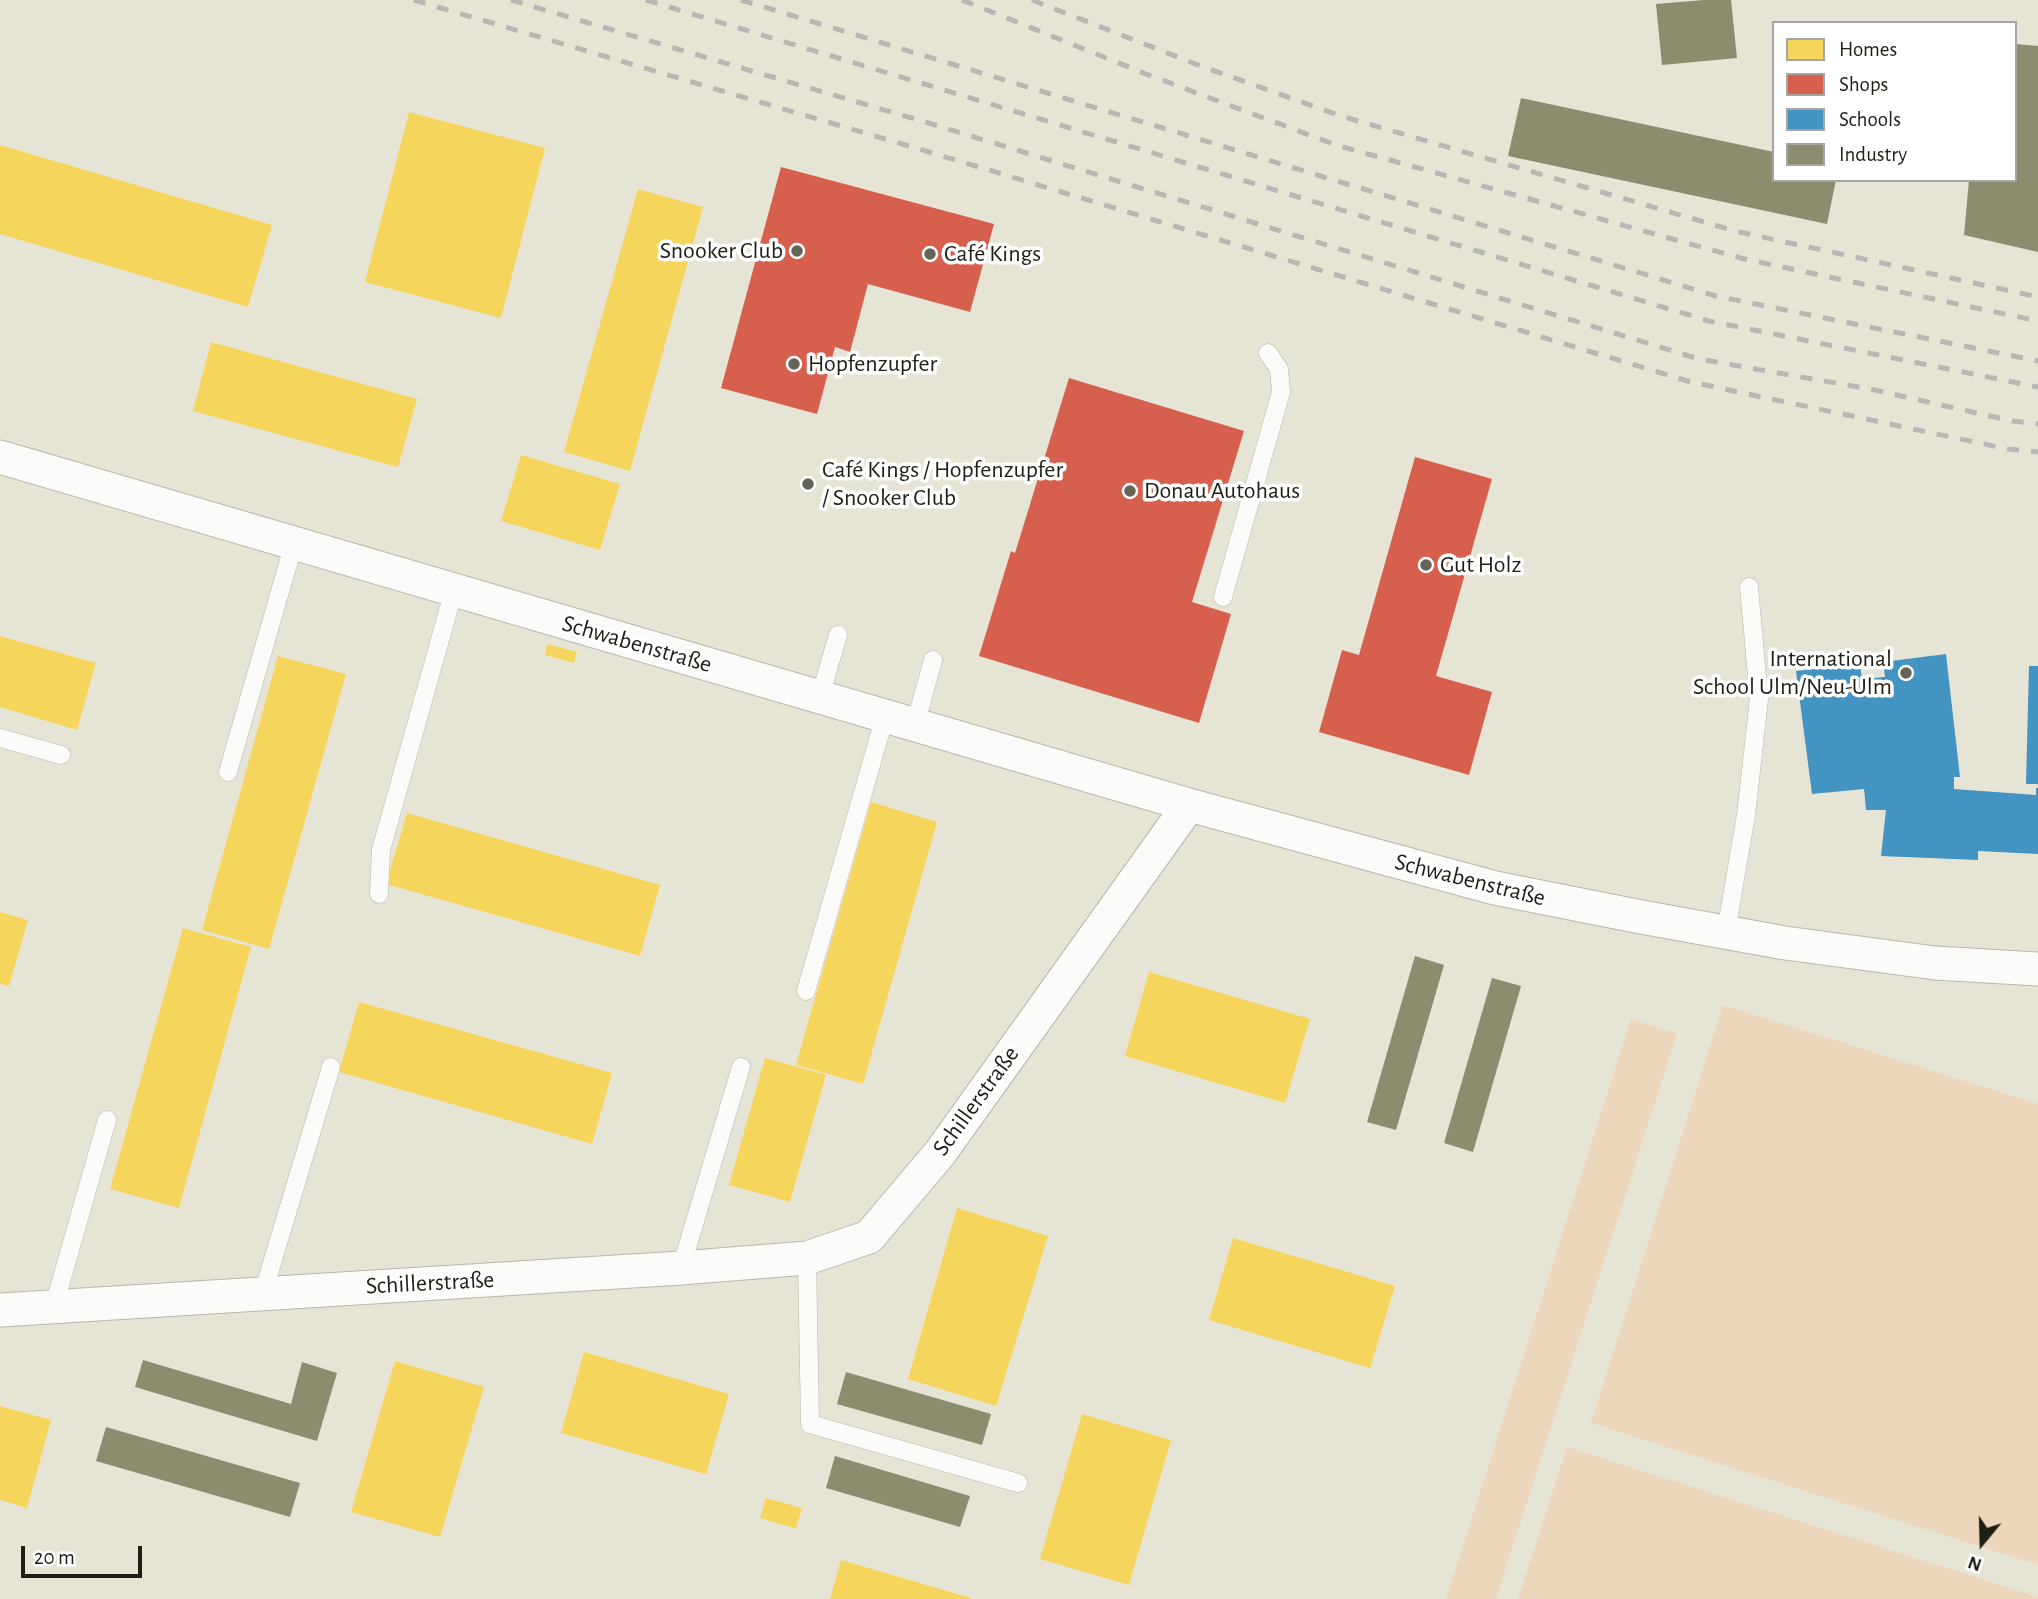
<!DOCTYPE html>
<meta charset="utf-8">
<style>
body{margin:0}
#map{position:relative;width:2038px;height:1599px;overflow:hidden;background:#e6e5d5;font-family:"Alegreya Sans",sans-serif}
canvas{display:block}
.legend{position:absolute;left:1772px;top:21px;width:245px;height:161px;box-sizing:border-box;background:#fff;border:2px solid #a5a5a1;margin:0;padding:9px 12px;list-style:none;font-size:21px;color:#1f1e14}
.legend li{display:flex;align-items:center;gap:14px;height:35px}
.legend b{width:35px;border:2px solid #a5a5a1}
.north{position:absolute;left:1947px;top:1508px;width:70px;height:70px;-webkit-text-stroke:5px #fff;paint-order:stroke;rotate:199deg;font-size:19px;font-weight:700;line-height:28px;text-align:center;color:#1f1e14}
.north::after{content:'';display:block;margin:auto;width:24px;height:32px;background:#1f1e14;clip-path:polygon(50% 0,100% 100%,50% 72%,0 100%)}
.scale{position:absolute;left:21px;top:1546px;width:121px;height:32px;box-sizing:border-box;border:4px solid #1f1e14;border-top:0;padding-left:9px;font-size:21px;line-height:24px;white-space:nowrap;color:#1f1e14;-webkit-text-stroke:5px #fff;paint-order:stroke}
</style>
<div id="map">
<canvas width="2038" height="1599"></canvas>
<ul class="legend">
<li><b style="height:19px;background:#f6d55c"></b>Homes</li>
<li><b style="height:19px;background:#d6604d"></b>Shops</li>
<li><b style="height:19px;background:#4393c3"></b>Schools</li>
<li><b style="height:19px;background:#8c8c6e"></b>Industry</li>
</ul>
<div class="north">N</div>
<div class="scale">20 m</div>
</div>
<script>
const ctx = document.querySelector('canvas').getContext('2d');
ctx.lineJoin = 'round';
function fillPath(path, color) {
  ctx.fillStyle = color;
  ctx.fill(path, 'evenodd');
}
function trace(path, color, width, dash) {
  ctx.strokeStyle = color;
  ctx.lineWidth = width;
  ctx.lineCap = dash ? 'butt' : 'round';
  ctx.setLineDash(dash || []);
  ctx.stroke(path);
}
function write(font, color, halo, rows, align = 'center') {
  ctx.font = font + ' "Alegreya Sans",sans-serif';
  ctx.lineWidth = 7;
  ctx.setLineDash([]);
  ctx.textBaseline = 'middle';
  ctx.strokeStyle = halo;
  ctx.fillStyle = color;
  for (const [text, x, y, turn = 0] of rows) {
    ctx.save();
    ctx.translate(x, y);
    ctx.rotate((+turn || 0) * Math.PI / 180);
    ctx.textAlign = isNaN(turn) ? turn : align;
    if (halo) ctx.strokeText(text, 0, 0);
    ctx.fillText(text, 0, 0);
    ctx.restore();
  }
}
fillPath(new Path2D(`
 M1723 1005 2038 1104V1565L1591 1423Z
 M1631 1019 1677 1034 1496 1599H1446Z
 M1567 1447 2038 1597V1599H1518Z`), '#ecd7bd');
fillPath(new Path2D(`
 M409 112 545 148 501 318 365 282Z
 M0 145 272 225 248 307 0 234Z
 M638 189 703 207 630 471 564 452Z
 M211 342 417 399 398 467 193 411Z
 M521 455 620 484 600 550 501 521Z
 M0 636 96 663 77 730 0 707Z
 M547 644 577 652 574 663 545 655Z
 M278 656 346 674 269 949 202 930Z
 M871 802 937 822 863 1084 796 1065Z
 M407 813 660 885 640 956 386 884Z
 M0 912 28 920 9 986 0 984Z
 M183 928 251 947 179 1208 110 1189Z
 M1149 972 1310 1019 1285 1103 1125 1056Z
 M359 1002 612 1073 592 1144 339 1072Z
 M765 1058 826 1075 790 1202 729 1185Z
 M957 1208 1048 1236 996 1406 908 1379Z
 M1233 1238 1395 1286 1370 1368 1209 1320Z
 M584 1352 729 1394 706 1474 561 1433Z
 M395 1361 484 1387 440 1537 351 1512Z
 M0 1406 51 1420 27 1508 0 1500Z
 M1082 1414 1171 1440 1129 1585 1040 1559Z
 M766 1498 802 1508 796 1529 760 1518Z
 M841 1560 971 1598V1599H830Z`), '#f6d55c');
fillPath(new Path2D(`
 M781 167 994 224 970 312 868 284 850 352 835 347 817 414 721 388Z
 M1069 378 1244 431 1192 602 1231 614 1199 723 979 656 1011 551 1015 553Z
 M1415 457 1492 479 1436 676 1492 692 1469 775 1319 732 1342 650 1359 655Z`), '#d6604d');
fillPath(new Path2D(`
 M1946 654 1960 777H1954V789L2036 795V788H2038V854L1978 851V860L1881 856 1886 810H1866L1864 789 1812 794 1796 671 1860 664 1862 679 1885 677 1883 662Z
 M2029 666H2038V784H2026Z`), '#4393c3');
fillPath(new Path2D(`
 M1704 0H1731L1737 58 1662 65 1656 4Z
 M2015 44 2038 46V252L1964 235 1969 180H2015Z
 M1521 98 1774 152V180H1836L1827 224 1508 156Z
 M1415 956 1444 965 1396 1130 1367 1122Z
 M1492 978 1521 986 1473 1152 1444 1143Z
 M143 1360 291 1404 302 1362 337 1373 317 1441 135 1387Z
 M846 1372 991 1414 982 1445 837 1404Z
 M106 1427 300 1483 290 1517 96 1461Z
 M835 1456 970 1496 960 1527 826 1488Z`), '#8c8c6e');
const lane = new Path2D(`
 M1223 597 1281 392 1279 369 1268 353
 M820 697 838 635
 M915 725 933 660
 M0 738 61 755
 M228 772 294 543
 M379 894 381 850 454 590
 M1726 932 1746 815 1759 699 1749 587
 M806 991 885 716
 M807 1258 810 1424 1018 1483
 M681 1268 741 1067
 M263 1293 331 1067
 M54 1306 107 1120`);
const street = new Path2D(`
 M0 457 1189 805 1495 888 1636 916 1785 943 1935 963 2038 969
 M0 1310 681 1268 807 1258 869 1237 940 1153 1189 805`);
trace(lane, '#b8b7ab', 19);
trace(street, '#b8b7ab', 35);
trace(lane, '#fbfbf9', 18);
trace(street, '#fbfbf9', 33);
trace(new Path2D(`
 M414 0 919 149 1691 382 2008 449 2038 452
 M511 0 925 122 1699 359 1875 390 2012 421 2038 424
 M646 0 1709 321 2038 387
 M741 0 1716 296 2038 361
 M962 0 1146 74 1336 145 1744 259 2038 321
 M1032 0 1198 65 1341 116 1735 231 2038 297`), '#b7b7b3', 5, [12, 12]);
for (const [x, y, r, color] of [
 [797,251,7,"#656458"],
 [930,254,7,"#656458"],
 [794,364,7,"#656458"],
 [808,484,7,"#656458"],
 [1130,491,7,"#656458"],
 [1426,565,7,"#656458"],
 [1906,673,7,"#656458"]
]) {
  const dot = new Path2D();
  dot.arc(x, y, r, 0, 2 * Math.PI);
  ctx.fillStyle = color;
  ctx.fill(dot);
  trace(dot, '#fff', 2.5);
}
write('24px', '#1f1e14', '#fff', [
 ["Snooker Club",783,251,"right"],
 ["Café Kings",944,254],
 ["Hopfenzupfer",808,364],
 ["Café Kings / Hopfenzupfer",822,470],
 ["/ Snooker Club",822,498],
 ["Donau Autohaus",1144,491],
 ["Gut Holz",1440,565],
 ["International",1892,659,"right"],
 ["School Ulm/Neu-Ulm",1892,687,"right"]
], 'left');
write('24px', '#1f1e14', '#fff', [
 ["Schwabenstraße",637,644,16],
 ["Schwabenstraße",1470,880,14],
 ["Schillerstraße",976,1101,-54],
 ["Schillerstraße",430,1283,-3]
]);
</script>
